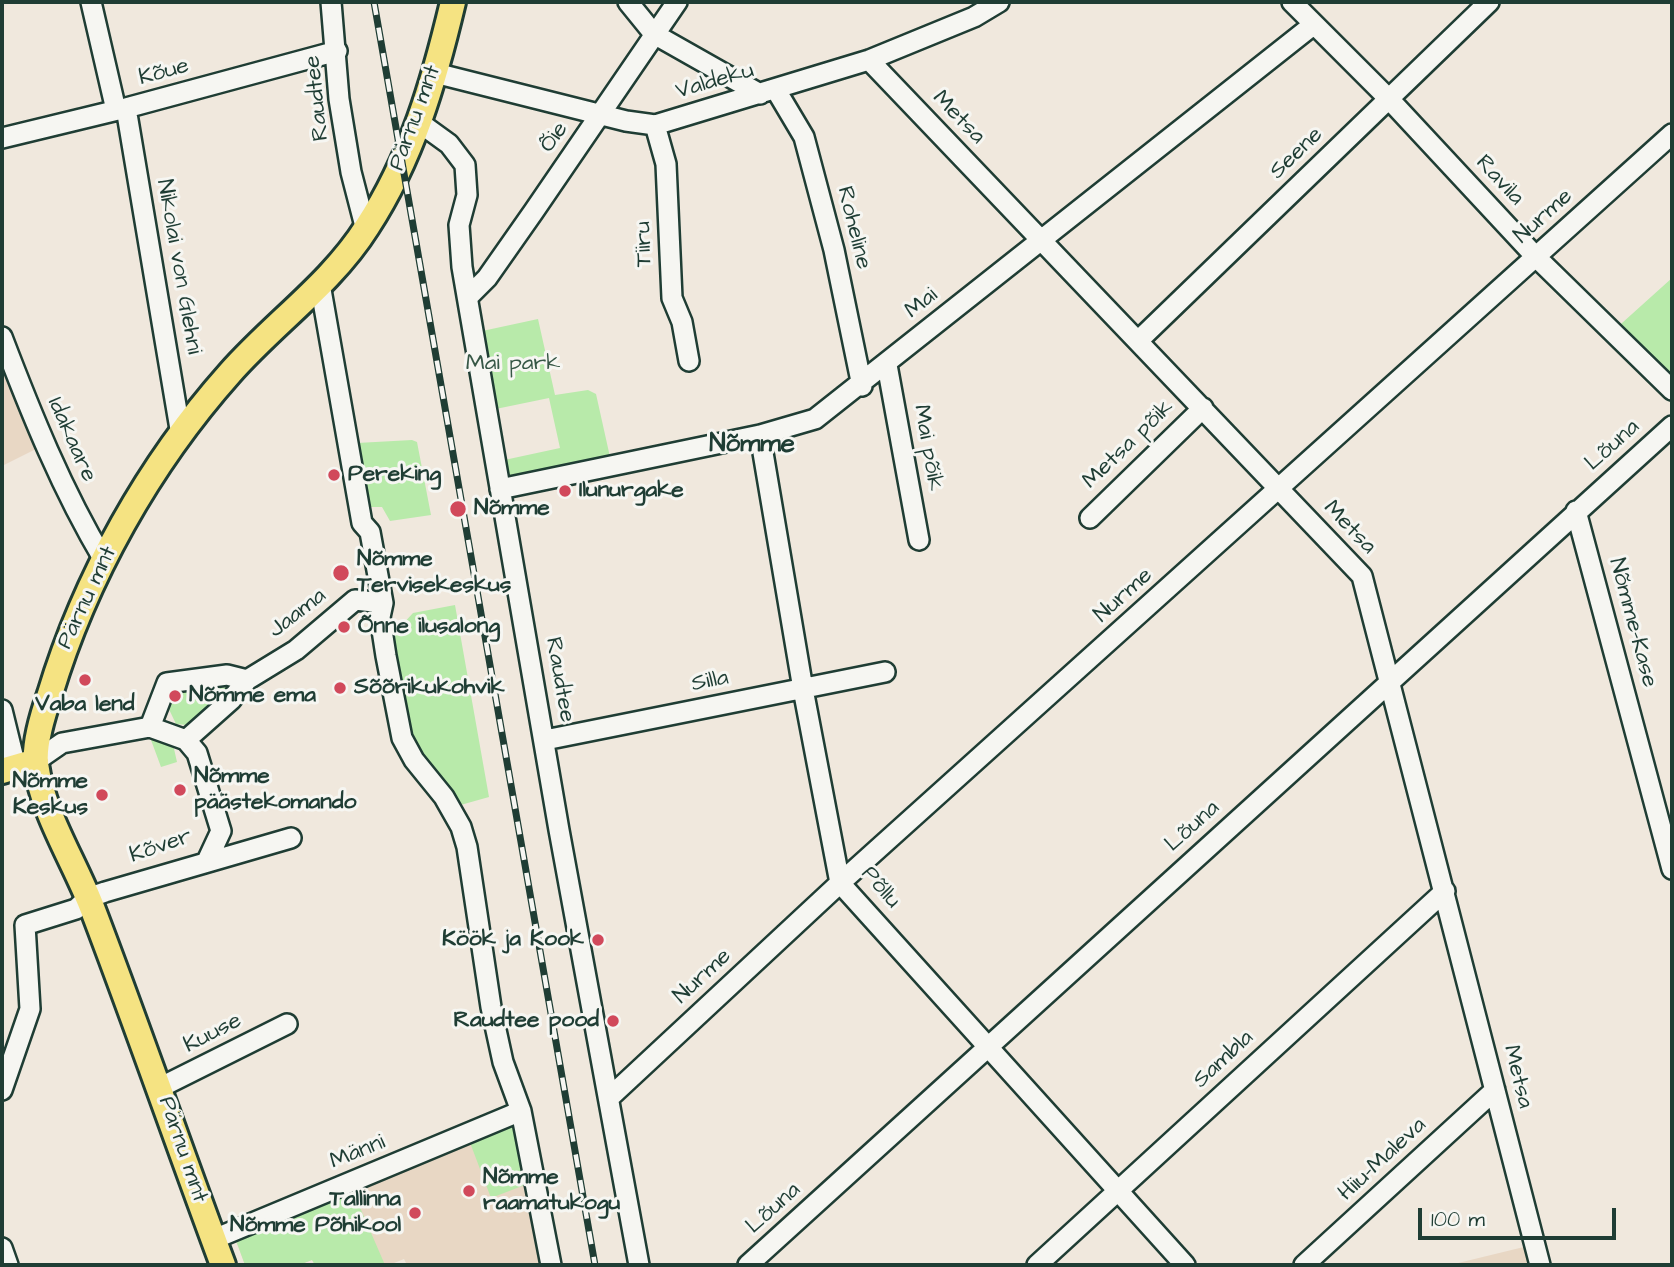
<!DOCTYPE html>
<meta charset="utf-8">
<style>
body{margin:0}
#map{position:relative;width:1674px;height:1267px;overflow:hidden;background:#f0e8dd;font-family:"Architects Daughter",sans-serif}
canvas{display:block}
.frame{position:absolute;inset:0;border:4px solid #1f3d34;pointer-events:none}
.scale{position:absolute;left:1418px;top:1208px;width:198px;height:32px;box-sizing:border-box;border:4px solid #1f3d34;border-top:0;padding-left:9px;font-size:21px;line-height:24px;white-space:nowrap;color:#1f3d34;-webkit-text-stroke:5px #f6f6f2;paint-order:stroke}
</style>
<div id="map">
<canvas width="1674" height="1267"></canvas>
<div class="frame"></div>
<div class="scale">100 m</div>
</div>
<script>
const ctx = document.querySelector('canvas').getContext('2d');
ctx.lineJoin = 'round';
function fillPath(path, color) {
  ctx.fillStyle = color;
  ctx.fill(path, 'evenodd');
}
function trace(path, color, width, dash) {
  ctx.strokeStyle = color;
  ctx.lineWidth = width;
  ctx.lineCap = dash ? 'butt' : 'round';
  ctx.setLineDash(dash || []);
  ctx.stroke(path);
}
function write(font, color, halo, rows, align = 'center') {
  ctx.font = font + ' "Architects Daughter",sans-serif';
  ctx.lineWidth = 6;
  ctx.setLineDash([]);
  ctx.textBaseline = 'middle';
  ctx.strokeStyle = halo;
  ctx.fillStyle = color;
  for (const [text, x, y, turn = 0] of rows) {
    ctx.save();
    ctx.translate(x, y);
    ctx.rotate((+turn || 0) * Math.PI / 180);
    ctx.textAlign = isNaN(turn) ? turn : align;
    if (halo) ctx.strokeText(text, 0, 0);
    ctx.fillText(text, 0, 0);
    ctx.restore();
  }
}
fillPath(new Path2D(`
 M2 367 38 448 2 466Z
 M518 1122 544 1265H407L404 1259 389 1265H315L312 1260 299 1265H245L235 1238Z
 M1532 1245 1537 1265H1450Z`), '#e8d7c4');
fillPath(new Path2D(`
 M1672 278V390L1612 332Z
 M538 319 555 395 588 390 596 394 612 466 500 489 495 462 560 448 549 398 486 411 473 333Z
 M412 440 417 442 431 515 390 521 382 507H368L357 443Z
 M455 605 489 797 457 806 413 746 389 639 413 613Z
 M222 683 230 686V695L187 725 176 724 166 703 174 689Z
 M151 740H172L177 762 161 767Z
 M518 1122 530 1183 491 1198 469 1140Z
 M352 1189 385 1265H315L312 1260 299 1265H245L235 1238Z`), '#b8eaaa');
const minor = new Path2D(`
 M91 2 116 110
 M331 2 339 99 351 172 366 230
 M628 2 654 34 760 94
 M1292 2 1389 99 1536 257 1672 390
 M869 60 1362 576 1540 1265
 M435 73 626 121 655 125 869 60 974 17 999 2
 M776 90 804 137 834 250 862 386
 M126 108 181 435
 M420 123 449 144 465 165 467 195 459 225 462 267 559 830 639 1265
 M655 125 666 164 672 298 682 322 689 361
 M2 138 126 108 337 51
 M320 284 362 523 370 532 383 603 380 617 386 656 402 738 414 760 444 797 461 827 467 847 491 1007 503 1062 521 1111 551 1265
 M468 297 487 278 534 211 677 2
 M2 337C31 413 62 490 104 560
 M1138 341 1489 2
 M887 365 919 540
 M760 435 803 689 840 883 1185 1265
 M500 489 760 435 815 419 1313 25
 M1576 511 1672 869
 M1090 518 1203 408
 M2 710 16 767
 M150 727 167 683 227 675 247 680
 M186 740 231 700 247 680 296 650 355 600 383 603
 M186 740 197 753 221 831 207 861
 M545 740 885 672
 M36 761 62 743 150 727 186 740
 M161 1087 287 1024
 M2 1090 30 1009 25 925 76 909 88 898 105 892 291 838
 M610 1097 840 883 1672 134
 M214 1239 521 1111
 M2 1248 8 1265
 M748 1265 1672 426
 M1037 1265 1445 891
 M1304 1265 1495 1090`);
const major = new Path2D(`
 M2 771 36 761
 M223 1265C179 1147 138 1028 93 910 75 862 43 815 36 764 34 743 43 714 50 694 85 578 149 464 230 373 274 323 331 284 367 227 412 158 434 82 453 2`);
trace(minor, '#1f3d34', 24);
trace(major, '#1f3d34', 30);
trace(minor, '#f6f6f2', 19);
trace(major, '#f5e382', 24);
const rail = new Path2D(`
 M374 2 595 1265`);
trace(rail, '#1f3d34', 7);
trace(rail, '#f6f6f2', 4.5, [13]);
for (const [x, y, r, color] of [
 [334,475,7,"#d1495b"],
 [565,491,7,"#d1495b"],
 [458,509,9,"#d1495b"],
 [341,573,9,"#d1495b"],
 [344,627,7,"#d1495b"],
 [85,680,7,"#d1495b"],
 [340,688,7,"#d1495b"],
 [175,696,7,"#d1495b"],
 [180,790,7,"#d1495b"],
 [102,795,7,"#d1495b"],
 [598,940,7,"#d1495b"],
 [613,1021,7,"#d1495b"],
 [469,1191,7,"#d1495b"],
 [415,1213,7,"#d1495b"]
]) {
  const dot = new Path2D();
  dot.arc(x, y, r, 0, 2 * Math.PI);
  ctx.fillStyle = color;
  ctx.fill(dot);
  trace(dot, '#f6f6f2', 2.5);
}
write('23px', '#1f3d34', '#f6f6f2', [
 ["Kõue",164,73,-15],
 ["Valdeku",715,82,-16],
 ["Raudtee",318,98,-96],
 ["Pärnu mnt",416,118,-70],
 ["Metsa",958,118,46],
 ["Õie",555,138,-55],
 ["Seene",1297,154,-44],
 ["Ravila",1499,181,47],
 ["Nurme",1544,217,-42],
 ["Roheline",853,228,76],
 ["Tiiru",645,244,-92],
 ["Nikolai von Glehni",178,267,80],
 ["Mai",922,304,-39],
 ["Idakaare",71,440,66],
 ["Metsa põik",1129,445,-44],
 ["Lõuna",1613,446,-42],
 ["Mai põik",927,448,80],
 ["Metsa",1349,528,46],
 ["Nurme",1124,596,-42],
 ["Pärnu mnt",88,598,-65],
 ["Jaama",298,614,-38],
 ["Nõmme-Kase",1632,623,75],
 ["Raudtee",559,680,80],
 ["Silla",710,682,-11],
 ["Lõuna",1193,827,-42],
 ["Kõver",161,847,-19],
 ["Põllu",880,888,49],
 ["Nurme",703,977,-43],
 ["Kuuse",213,1034,-27],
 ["Sambla",1224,1060,-43],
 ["Metsa",1517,1077,76],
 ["Pärnu mnt",182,1150,71],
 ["Männi",358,1153,-22],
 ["Hiiu-Maleva",1383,1160,-43],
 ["Lõuna",774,1209,-42]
]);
write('23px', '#365746', '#f6f6f2', [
 ["Mai park",513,364]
]);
write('bold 23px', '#1f3d34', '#f6f6f2', [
 ["Pereking",348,475],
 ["Ilunurgake",579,491],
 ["Nõmme",474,509],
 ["Nõmme",357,560],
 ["Tervisekeskus",357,586],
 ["Õnne ilusalong",358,627],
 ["Sõõrikukohvik",354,688],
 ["Nõmme ema",189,696],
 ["Vaba lend",85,705,"center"],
 ["Nõmme",194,777],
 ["päästekomando",194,803],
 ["Nõmme",88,782,"right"],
 ["Keskus",88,808,"right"],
 ["Köök ja Kook",584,940,"right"],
 ["Raudtee pood",599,1021,"right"],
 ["Nõmme",483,1178],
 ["raamatukogu",483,1204],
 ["Tallinna",401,1200,"right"],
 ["Nõmme Põhikool",401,1226,"right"]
], 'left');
write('bold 26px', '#1f3d34', '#f6f6f2', [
 ["Nõmme",752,446]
]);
</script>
